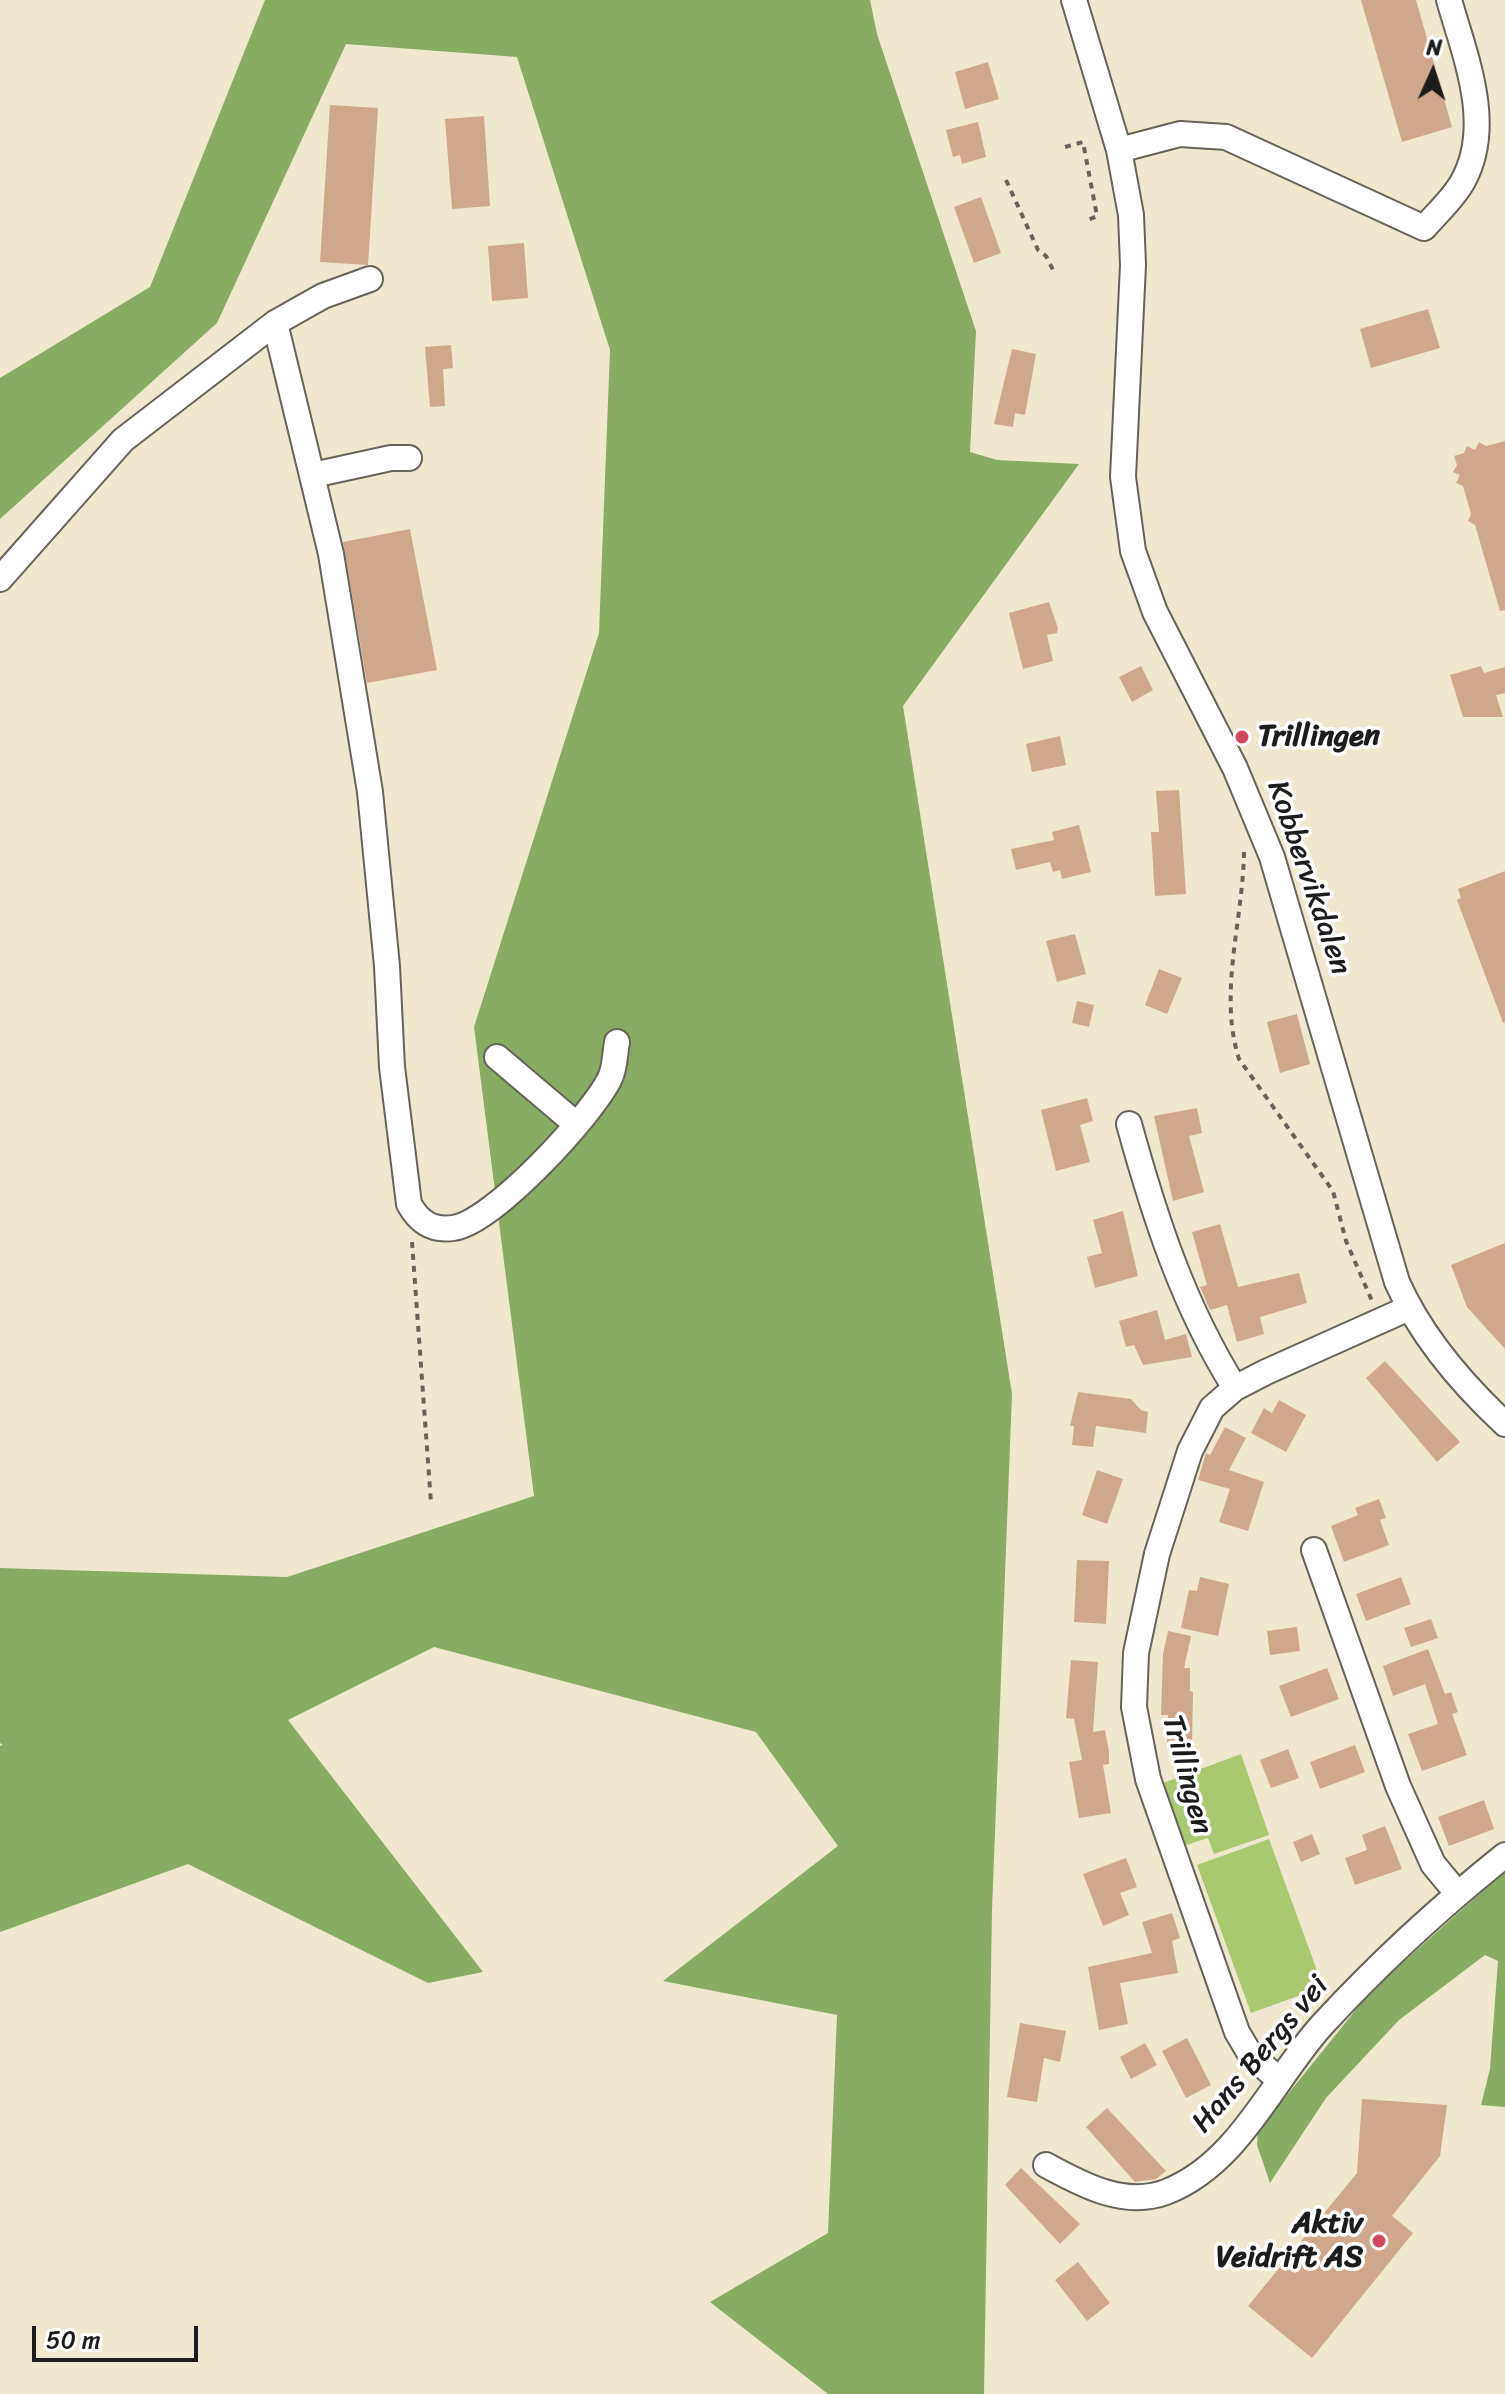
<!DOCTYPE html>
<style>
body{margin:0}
#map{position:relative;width:1505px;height:2394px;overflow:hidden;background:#efe8ce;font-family:Sriracha,sans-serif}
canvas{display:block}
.north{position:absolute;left:1393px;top:32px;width:80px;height:80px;-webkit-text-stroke:6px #fff;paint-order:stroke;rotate:3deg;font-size:22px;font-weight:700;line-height:32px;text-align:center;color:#1c1c1c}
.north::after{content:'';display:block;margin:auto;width:28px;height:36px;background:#1c1c1c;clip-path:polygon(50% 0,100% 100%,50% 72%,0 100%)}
.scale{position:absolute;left:32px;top:2326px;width:166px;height:36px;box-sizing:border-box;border:4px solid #1c1c1c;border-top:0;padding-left:10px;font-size:24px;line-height:28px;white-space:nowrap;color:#1c1c1c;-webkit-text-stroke:6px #fff;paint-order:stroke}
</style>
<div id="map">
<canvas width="1505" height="2394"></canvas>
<div class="north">N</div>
<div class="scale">50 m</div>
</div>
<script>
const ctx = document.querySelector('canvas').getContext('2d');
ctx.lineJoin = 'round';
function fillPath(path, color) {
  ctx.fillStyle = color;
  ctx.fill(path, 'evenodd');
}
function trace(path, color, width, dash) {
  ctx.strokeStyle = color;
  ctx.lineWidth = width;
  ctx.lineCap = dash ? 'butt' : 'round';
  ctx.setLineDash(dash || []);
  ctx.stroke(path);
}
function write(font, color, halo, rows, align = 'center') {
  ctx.font = font + ' Sriracha,sans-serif';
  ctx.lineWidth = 7;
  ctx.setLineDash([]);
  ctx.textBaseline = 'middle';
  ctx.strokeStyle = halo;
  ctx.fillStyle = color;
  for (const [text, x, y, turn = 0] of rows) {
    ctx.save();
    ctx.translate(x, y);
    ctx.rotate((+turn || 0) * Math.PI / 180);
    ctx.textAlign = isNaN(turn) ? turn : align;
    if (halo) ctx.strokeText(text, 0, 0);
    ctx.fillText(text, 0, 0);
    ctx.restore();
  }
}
fillPath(new Path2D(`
 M1241 1754 1269 1835 1214 1854 1208 1838 1183 1846 1163 1783Z
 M1269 1839 1323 1987 1251 2013 1197 1865Z`), '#aac86f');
fillPath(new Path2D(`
 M265 0H870L877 34 976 331 970 452 997 460 1079 464 903 706 1012 1394 992 1910 984 2394H828L710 2302 828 2233 837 2015 663 1981 838 1846 756 1732 434 1647 288 1720 483 1972 428 1983 188 1864 0 1932V1746L3 1745 0 1743V1568L287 1577 534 1496 474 1027 599 633 610 350 517 57 346 44 217 323 0 519V378L150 287Z
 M1505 1871V2107L1481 2105 1490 2069 1498 1961 1485 1955 1399 2020 1326 2098 1270 2183 1257 2145 1258 2131 1371 1991Z`), '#87ac62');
fillPath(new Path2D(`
 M1361 0H1416L1452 127 1402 142Z
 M988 62 999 99 965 109 955 72Z
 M330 105 378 108 368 265 320 262Z
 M484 116 490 206 452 209 445 119Z
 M978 122 986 157 962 164 960 155 953 157 946 130Z
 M981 197 1001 253 974 263 954 207Z
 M524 243 528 298 492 301 488 246Z
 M1428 309 1440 348 1371 368 1360 329Z
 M451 345 453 368 443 369 445 406 430 407 425 347Z
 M1012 349 1036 354 1025 415 1015 413 1013 427 994 424Z
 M1505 441V610L1500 611 1475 525 1468 521 1471 514 1463 486 1456 483 1460 475 1453 472 1457 465 1454 456 1464 453 1467 446 1475 450 1479 442 1486 446Z
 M410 529 437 670 367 683 343 542Z
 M1049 602 1058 628 1057 633 1047 635 1053 661 1023 669 1009 613Z
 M1141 666 1153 690 1132 702 1119 677Z
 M1481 666 1484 673 1505 667V693L1496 695 1503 717H1463L1450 675Z
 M1060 736 1066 765 1032 772 1026 744Z
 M1179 790 1186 894 1155 896 1151 832H1159L1156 791Z
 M1079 825 1091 872 1062 879 1060 870 1053 872 1050 862 1016 870 1011 849 1054 840 1052 832Z
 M1505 871V1022L1503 1023 1457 900 1461 898 1458 889Z
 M1075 934 1086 974 1057 982 1046 941Z
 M1159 969 1182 978 1167 1014 1145 1005Z
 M1077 1001 1094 1005 1089 1027 1072 1023Z
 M1297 1014 1310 1064 1280 1073 1267 1022Z
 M1087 1098 1093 1121 1080 1125 1090 1162 1056 1171 1041 1110Z
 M1197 1108 1202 1133 1189 1136 1204 1192 1173 1201 1154 1116Z
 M1123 1211 1138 1276 1095 1288 1087 1257 1102 1253 1093 1220Z
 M1220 1224 1238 1287 1299 1273 1307 1303 1260 1317 1264 1334 1237 1342 1227 1305 1210 1310 1200 1287 1207 1285 1192 1232Z
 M1505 1243V1349L1467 1307 1451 1265Z
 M1157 1310 1165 1340 1186 1334 1192 1357 1143 1365 1134 1345 1126 1347 1119 1321Z
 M1385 1361 1460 1442 1437 1462 1366 1378Z
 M1078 1392 1131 1399 1141 1410 1148 1412 1146 1433 1096 1426 1093 1447 1072 1445 1074 1426H1070Z
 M1279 1400 1306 1415 1286 1452 1251 1433 1264 1408 1272 1413Z
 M1225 1427 1246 1438 1229 1470 1264 1482 1248 1531 1219 1522 1230 1489 1198 1480 1206 1453 1210 1455Z
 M1097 1470 1123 1479 1107 1524 1082 1515Z
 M1379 1499 1386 1518 1380 1520 1389 1545 1344 1562 1331 1526 1358 1515 1355 1508Z
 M1077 1560 1109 1561 1106 1624 1074 1622Z
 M1200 1577 1229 1584 1218 1636 1181 1628 1189 1590 1197 1591Z
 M1401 1577 1411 1604 1366 1621 1356 1594Z
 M1431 1619 1438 1638 1411 1647 1404 1628Z
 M1297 1627 1300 1651 1270 1655 1267 1631Z
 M1168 1631 1191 1636 1184 1668H1190V1691L1193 1692 1192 1742H1167L1168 1715H1161L1163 1654Z
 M1428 1649 1445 1694 1451 1692 1458 1712 1452 1714 1467 1755 1422 1771 1408 1734 1438 1724 1425 1684 1393 1696 1383 1666Z
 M1071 1660 1098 1662 1093 1732 1105 1730 1109 1752V1764L1103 1765 1111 1813 1079 1818 1069 1762 1082 1760 1074 1719 1066 1718Z
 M1327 1668 1339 1699 1291 1717 1279 1686Z
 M1355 1745 1365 1772 1320 1789 1310 1762Z
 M1288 1749 1299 1778 1271 1788 1260 1760Z
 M1484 1800 1494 1829 1449 1846 1438 1817Z
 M1385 1826 1402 1869 1355 1885 1345 1858 1367 1850 1362 1835Z
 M1312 1834 1320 1854 1301 1862 1293 1842Z
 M1126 1858 1137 1887 1120 1893 1129 1915 1103 1926 1083 1874Z
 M1172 1913 1180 1938 1172 1941 1178 1973 1120 1983 1128 2024 1099 2030 1088 1967 1152 1953 1142 1922Z
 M1020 2023 1066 2031 1060 2062 1044 2058 1037 2102 1007 2097Z
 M1187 2038 1211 2085 1186 2098 1162 2051Z
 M1145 2043 1157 2065 1131 2079 1120 2057Z
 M1362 2099 1447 2105 1440 2156 1392 2216 1413 2233 1312 2358 1248 2306 1357 2173Z
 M1107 2108 1166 2171 1156 2179 1135 2182 1086 2127Z
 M1021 2168 1080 2224 1060 2244 1005 2185Z
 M1078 2262 1110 2303 1087 2321 1055 2280Z`), '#cfa88b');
const minor = new Path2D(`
 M1074 0 1119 150 1131 215 1133 265 1123 477 1133 551 1155 612 1235 768 1272 857 1397 1282C1421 1336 1461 1383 1505 1424
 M1119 150 1180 134 1226 137 1424 228C1437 213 1454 198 1463 181 1494 125 1465 56 1449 0
 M275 323 331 554 370 792 387 966 392 1067 409 1204C419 1222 432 1231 453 1228 493 1223 593 1114 610 1078 615 1068 615 1053 617 1042
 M313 475 391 458H409
 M0 579 123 440 275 323 323 296 370 279
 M497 1057 576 1124
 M1129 1124C1155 1218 1183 1305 1235 1388
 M1314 1550 1398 1786 1433 1864 1457 1893
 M1279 2080 1250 2054 1237 2032 1148 1779 1134 1707 1136 1653 1157 1554 1190 1451 1212 1408 1235 1388 1266 1372 1409 1308
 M1046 2165C1081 2184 1124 2208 1166 2192 1239 2164 1273 2079 1322 2025 1378 1964 1440 1907 1505 1855`);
trace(minor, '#66635a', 28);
trace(new Path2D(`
 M1065 147 1083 142 1097 216 1088 220
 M1006 180 1038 250 1046 256 1054 272
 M1244 852C1243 921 1218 993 1239 1059L1333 1191 1346 1241 1372 1301
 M412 1242 431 1503`), '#66635a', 4, [6, 6]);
trace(minor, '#fff', 24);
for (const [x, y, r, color] of [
 [1242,737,8,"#d1495b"],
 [1379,2241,8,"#d1495b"]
]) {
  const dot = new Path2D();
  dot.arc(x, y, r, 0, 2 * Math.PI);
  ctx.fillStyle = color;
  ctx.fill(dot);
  trace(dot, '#fff', 3);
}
write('bold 30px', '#1c1c1c', '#fff', [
 ["Trillingen",1258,737],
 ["Aktiv",1363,2224,"right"],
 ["Veidrift AS",1363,2258,"right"]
], 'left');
write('30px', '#1c1c1c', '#fff', [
 ["Kobbervikdalen",1308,878,71],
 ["Trillingen",1186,1775,75],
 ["Hans Bergs vei",1261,2055,-50]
]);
</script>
